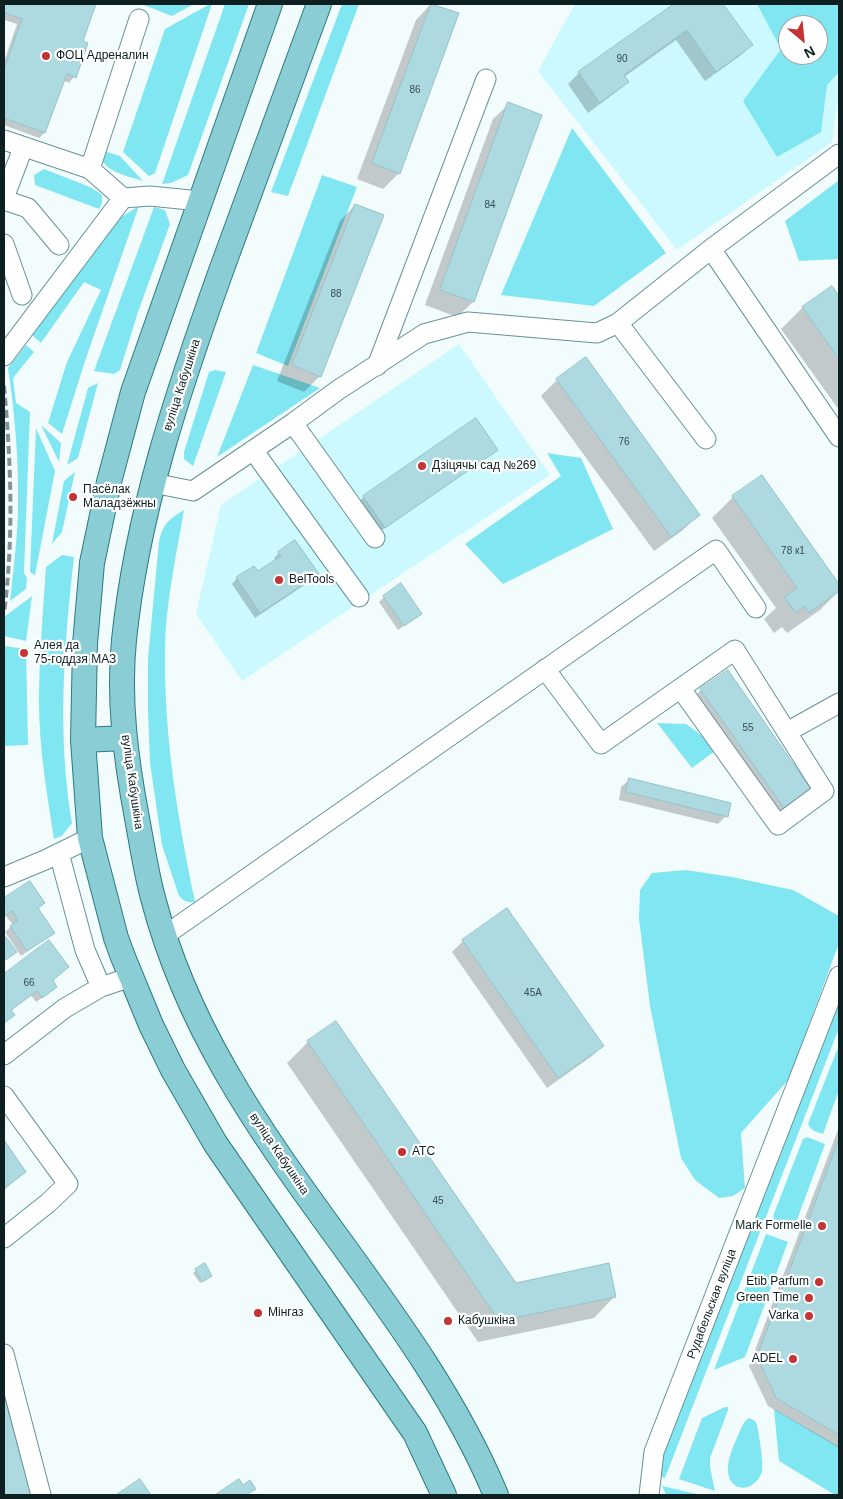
<!DOCTYPE html>
<meta charset="utf-8">
<style>
body{margin:0}
#map{position:relative;width:843px;height:1499px;overflow:hidden;background:#f3fcfd;font-family:Helvetica,sans-serif}
canvas{display:block}
.frame{position:absolute;inset:0;border:5px solid #0d1f21;pointer-events:none}
.north{position:absolute;left:778px;top:15px;width:50px;height:50px;box-sizing:border-box;background:#fff;border:1px solid #9ea5a6;border-radius:50%;rotate:152deg;font-size:14px;font-weight:700;line-height:20px;text-align:center;color:#0d1f21}
.north::after{content:'';display:block;margin:auto;width:18px;height:22px;background:#c33435;clip-path:polygon(50% 0,100% 100%,50% 72%,0 100%)}
</style>
<div id="map">
<canvas width="843" height="1499"></canvas>
<div class="frame"></div>
<div class="north">N</div>
</div>
<script>
const ctx = document.querySelector('canvas').getContext('2d');
ctx.lineJoin = 'round';
function fillPath(path, color) {
  ctx.fillStyle = color;
  ctx.fill(path, 'evenodd');
}
function trace(path, color, width, dash) {
  ctx.strokeStyle = color;
  ctx.lineWidth = width;
  ctx.lineCap = dash ? 'butt' : 'round';
  ctx.setLineDash(dash || []);
  ctx.stroke(path);
}
function write(font, color, halo, rows, align = 'center') {
  ctx.font = font + ' Helvetica,sans-serif';
  ctx.lineWidth = 4.5;
  ctx.setLineDash([]);
  ctx.textBaseline = 'middle';
  ctx.strokeStyle = halo;
  ctx.fillStyle = color;
  for (const [text, x, y, turn = 0] of rows) {
    ctx.save();
    ctx.translate(x, y);
    ctx.rotate((+turn || 0) * Math.PI / 180);
    ctx.textAlign = isNaN(turn) ? turn : align;
    if (halo) ctx.strokeText(text, 0, 0);
    ctx.fillText(text, 0, 0);
    ctx.restore();
  }
}
fillPath(new Path2D(`
 M575 4H839V91L832 142 677 250 538 71ZM788 25H818V55H788Z
 M459 344 550 475 242 681 196 614 221 505Z`), '#cbf9fe');
fillPath(new Path2D(`
 M141 4H190L192 5 172 16Z
 M210 4H212L155 173 149 176 123 152 165 29Z
 M225 4H249L188 175 171 183 162 184Z
 M342 4H359L288 196 271 192Z
 M757 4H839V72L827 85 821 132 777 157 743 101 781 49ZM788 25H818V55H788Z
 M572 128 666 253 594 306 501 295Z
 M104 151 120 156 143 181C129 176 107 173 101 158Z
 M44 169 90 187 102 195V203L99 209 35 185 34 175Z
 M322 175 357 187 288 366 256 353Z
 M839 180V259L799 261 785 221Z
 M139 206 85 361 62 434 48 423 67 362 101 290 84 282 41 343 32 335 104 232 121 217Z
 M154 207 165 210 170 224 138 312 120 370 114 374 94 371Z
 M26 345 34 352 13 378 16 403 30 412 24 573 27 578 26 589 10 601C14 564 19 527 18 490 18 450 14 408 8 368Z
 M253 365 320 388 217 457Z
 M215 370 226 372 193 466 184 459V452L209 372Z
 M98 383 78 458 67 465 88 388Z
 M41 425 61 443 59 462Z
 M36 428 55 471 35 575 30 572Z
 M547 453 581 458 613 529 503 584 465 544 561 476Z
 M75 472 62 532 52 544 64 481Z
 M184 510C176 557 165 606 165 653 164 737 178 820 195 902 187 903 184 901 179 896L162 845 150 763 148 713V658L159 542C163 524 168 520 184 510Z
 M62 555 74 557C64 645 57 735 72 823L62 836 54 839C47 794 39 748 39 702 39 657 43 612 46 567Z
 M32 596 26 641 4 636V617Z
 M4 646 26 649 28 745 4 746Z
 M657 723 686 724 719 748 692 768Z
 M686 870 732 877 793 890 839 916V943L789 1079 741 1133 745 1188 733 1196 719 1198 695 1180 681 1158 650 1006 639 919 640 890 652 873Z
 M839 992V1028L665 1478 660 1477 663 1450Z
 M839 1049V1090L823 1134C817 1132 811 1131 808 1124L837 1050Z
 M807 1137 825 1144 794 1228 775 1221 773 1216 803 1139Z
 M766 1234 788 1242 745 1357 714 1370Z
 M725 1407H728V1410L710 1458V1467L715 1491 679 1479 702 1418Z
 M774 1409 839 1447V1495H835L779 1461Z
 M749 1418 755 1421 757 1425C759 1434 764 1465 762 1472 754 1494 727 1493 728 1468 728 1459 733 1446 737 1438 740 1431 742 1423 749 1418Z
 M662 1486 701 1495H666Z`), '#80e6f2');
fillPath(new Path2D(`
 M4 4H95L81 42 87 44 74 77 69 83 63 80 44 133 39 138 4 125V62L17 24 4 20Z
 M431 4 458 14 399 173 383 189 357 179 416 20Z
 M676 4H724L722 5 751 45 740 56 705 81 676 40 624 77 627 82 616 92 588 113 568 84 579 73Z
 M509 104 473 302 457 317 425 305 493 119Z
 M355 205 320 376 304 392 277 381 340 221Z
 M831 287 839 298V410L781 329 802 308Z
 M585 359 699 514 683 530 654 551 541 396 557 380Z
 M496 450 491 455 379 532 358 502 364 497Z
 M762 477 839 586V591L820 610 787 633 782 627 774 633 764 619 776 608 712 518 733 497Z
 M279 553 317 574 312 580 255 618 232 584 237 578 258 573 276 561 274 558Z
 M384 597 420 614 398 630 379 602Z
 M701 690 809 789 799 799 773 818 690 701Z
 M630 779 726 816 718 824 619 800 621 787Z
 M30 882 37 909 53 933 21 956 5 932 13 925 6 916 4 917V900Z
 M507 910 603 1045 592 1056 547 1088 452 952 463 941Z
 M49 942 68 967 52 981 50 992 36 1002 31 995 10 1011 13 1015 4 1023V975Z
 M308 1042 515 1284 615 1296 594 1318 478 1342 287 1063Z
 M839 1127V1448L768 1406 749 1366Z
 M4 1142 25 1172 4 1190Z
 M204 1265 208 1278 200 1283 193 1273Z
 M4 1400 29 1495H4Z`), '#0003');
const building = new Path2D(`
 M4 4H96L83 41 88 43 76 78 67 74 45 133 4 118V69L22 19 5 13 4 17Z
 M431 4 459 13 400 174 372 163Z
 M674 4H723L753 45 716 72 687 30 624 75 629 82 600 103 578 72Z
 M508 102 542 115 474 302 440 290Z
 M355 204 384 215 321 377 292 365Z
 M832 286 839 296V359L802 307Z
 M586 357 700 515 671 537 556 379Z
 M476 418 498 450 385 528 363 496Z
 M762 475 839 584V591L809 613 804 606 796 613 784 597 797 588 732 496Z
 M295 540 319 574 260 613 236 577 254 566 258 571 281 556 278 552Z
 M401 583 422 614 404 626 383 596Z
 M728 670 811 789 784 808 700 689Z
 M629 778 731 803 728 817 626 792Z
 M30 881 45 903 38 908 55 933 27 951 10 926 18 920 12 911 5 916 4 915V898Z
 M507 908 604 1046 558 1078 462 940Z
 M6 937 17 952 4 961V939Z
 M49 940 69 967 53 980 57 987 42 998 37 991 11 1010 15 1015 4 1023V974Z
 M336 1021 516 1283 609 1263 616 1297 499 1321 307 1041Z
 M839 1139V1435L776 1398 757 1357Z
 M4 1140 26 1172 4 1188Z
 M205 1263 212 1276 202 1282 195 1269Z
 M4 1395 31 1495H4Z
 M140 1479 151 1495H116Z
 M239 1479 243 1485 250 1480 256 1489 249 1493 250 1495H215Z`);
fillPath(building, '#acdae0');
trace(building, '#94c2c7', 1);
const minor = new Path2D(`
 M4 140 90 169 123 198 150 196 200 201
 M90 169 139 19
 M4 198 23 148
 M4 200 28 208 59 245
 M4 244 22 295
 M711 249 839 437
 M618 323 706 439
 M4 356 123 198
 M377 366 486 79
 M293 423 375 538
 M253 450 359 597
 M153 483 193 491 293 423 338 390 424 334 468 322 597 333 618 323 711 249 839 154
 M545 669 601 744 735 650 824 791 778 825 681 689
 M787 732 839 703
 M59 853 85 950 101 987
 M4 877 45 860 90 838
 M164 936 716 550 756 608
 M4 1055 65 1008 101 987 131 977
 M4 1096 68 1184 48 1203 4 1238
 M4 1354 41 1495
 M649 1495 654 1452 839 976`);
const major = new Path2D(`
 M270 4 133 392 109 482 92 563 85 644 83 740 90 838 116 938 123 957 151 1025 173 1070 215 1143 415 1433 444 1495
 M319 4C286 93 253 182 221 271 178 391 137 513 124 640 118 700 126 760 137 818 142 845 146 872 153 898 169 959 194 1016 225 1070 308 1216 431 1339 496 1495
 M83 740 125 738`);
trace(minor, '#669297', 21);
trace(major, '#2c7b83', 26);
trace(minor, '#fff', 19);
trace(major, '#8acdd4', 24);
trace(new Path2D(`
 M4 386C11 461 14 538 4 613`), '#859294', 4, [8, 4]);
for (const [x, y, r, color] of [
 [46,56,5,"#c33435"],
 [422,466,5,"#c33435"],
 [73,497,5,"#c33435"],
 [279,580,5,"#c33435"],
 [24,653,5,"#c33435"],
 [402,1152,5,"#c33435"],
 [822,1226,5,"#c33435"],
 [819,1282,5,"#c33435"],
 [809,1298,5,"#c33435"],
 [258,1313,5,"#c33435"],
 [809,1316,5,"#c33435"],
 [448,1321,5,"#c33435"],
 [793,1359,5,"#c33435"]
]) {
  const dot = new Path2D();
  dot.arc(x, y, r, 0, 2 * Math.PI);
  ctx.fillStyle = color;
  ctx.fill(dot);
  trace(dot, '#fff', 2);
}
write('10px', '#354e51', null, [
 ["90",622,59],
 ["86",415,90],
 ["84",490,205],
 ["88",336,294],
 ["76",624,442],
 ["78 к1",793,551],
 ["55",748,728],
 ["66",29,983],
 ["45А",533,993],
 ["45",438,1201]
]);
write('12px', '#0d1f21', '#fff', [
 ["ФОЦ Адреналин",56,56],
 ["Дзіцячы сад №269",432,466],
 ["Пасёлак",83,490],
 ["Маладзёжны",83,504],
 ["BelTools",289,580],
 ["Алея да",34,646],
 ["75-годдзя МАЗ",34,660],
 ["АТС",412,1152],
 ["Mark Formelle",812,1226,"right"],
 ["Etib Parfum",809,1282,"right"],
 ["Green Time",799,1298,"right"],
 ["Мінгаз",268,1313],
 ["Varka",799,1316,"right"],
 ["Кабушкіна",458,1321],
 ["ADEL",783,1359,"right"]
], 'left');
write('12px', '#0d1f21', '#fff', [
 ["вуліца Кабушкіна",182,385,-72],
 ["вуліца Кабушкіна",132,782,82],
 ["вуліца Кабушкіна",279,1154,56],
 ["Рудабельская вуліца",712,1304,-69]
]);
</script>
